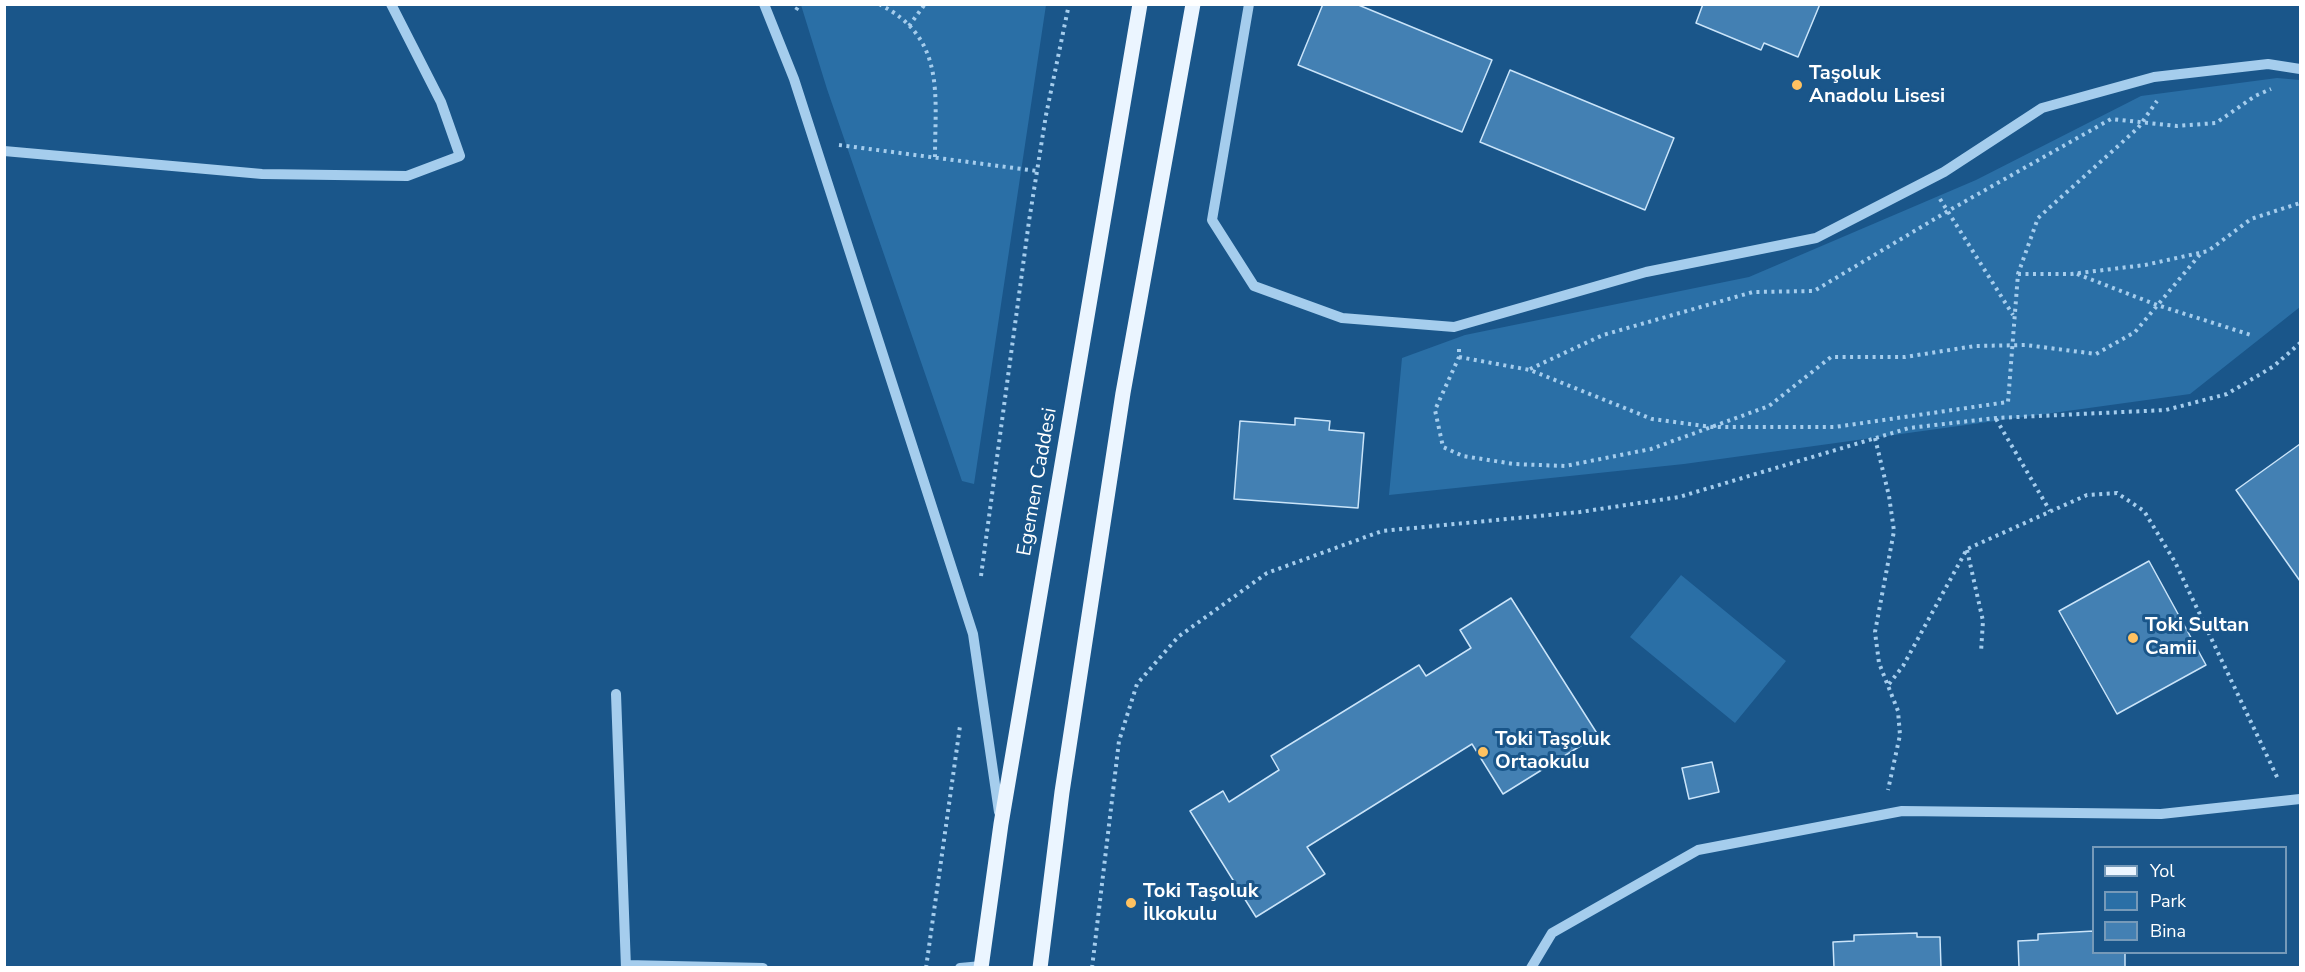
<!DOCTYPE html>
<meta charset="utf-8">
<style>
body{margin:0}
#map{position:relative;width:2305px;height:972px;overflow:hidden;background:#1a568a;font-family:"Nunito Sans",sans-serif}
canvas{display:block}
.frame{position:absolute;inset:0;border:6px solid #fff;pointer-events:none}
.legend{position:absolute;left:2092px;top:846px;width:195px;height:108px;box-sizing:border-box;background:#1a568a;border:2px solid #769ab9;margin:0;padding:8px 10px;list-style:none;font-size:18px;color:#fff}
.legend li{display:flex;align-items:center;gap:12px;height:30px}
.legend b{width:30px;border:2px solid #769ab9}
</style>
<div id="map">
<canvas width="2305" height="972"></canvas>
<div class="frame"></div>
<ul class="legend">
<li><b style="height:8px;background:#ebf5ff"></b>Yol</li>
<li><b style="height:16px;background:#2a6fa6"></b>Park</li>
<li><b style="height:16px;background:#4380b3"></b>Bina</li>
</ul>
</div>
<script>
const ctx = document.querySelector('canvas').getContext('2d');
ctx.lineJoin = 'round';
function fillPath(path, color) {
  ctx.fillStyle = color;
  ctx.fill(path, 'evenodd');
}
function trace(path, color, width, dash) {
  ctx.strokeStyle = color;
  ctx.lineWidth = width;
  ctx.lineCap = dash ? 'butt' : 'round';
  ctx.setLineDash(dash || []);
  ctx.stroke(path);
}
function write(font, color, halo, rows, align = 'center') {
  ctx.font = font + ' "Nunito Sans",sans-serif';
  ctx.lineWidth = 6;
  ctx.setLineDash([]);
  ctx.textBaseline = 'middle';
  ctx.strokeStyle = halo;
  ctx.fillStyle = color;
  for (const [text, x, y, turn = 0] of rows) {
    ctx.save();
    ctx.translate(x, y);
    ctx.rotate((+turn || 0) * Math.PI / 180);
    ctx.textAlign = isNaN(turn) ? turn : align;
    if (halo) ctx.strokeText(text, 0, 0);
    ctx.fillText(text, 0, 0);
    ctx.restore();
  }
}
fillPath(new Path2D(`
 M801 5H1046L974 484 962 481 827 89Z
 M2277 78 2300 80V307L2190 394 1684 464 1389 495 1402 358 1465 335 1749 277 1976 180 2141 96Z
 M1681 575 1786 661 1735 723 1630 637Z`), '#2a6fa6');
const building = new Path2D(`
 M1323 4H1356L1492 60 1462 132 1298 65Z
 M1703 4H1820L1798 57 1764 43 1761 50 1696 23Z
 M1510 70 1674 138 1645 210 1480 142Z
 M1295 418 1330 421 1329 430 1364 433 1358 508 1234 499 1240 421 1295 425Z
 M2300 444V581L2236 490Z
 M2149 561 2206 665 2117 714 2059 611Z
 M1511 598 1598 735 1503 794 1472 744 1307 847 1325 874 1256 917 1190 811 1223 791 1229 802 1279 770 1271 756 1419 665 1426 676 1471 648 1460 630Z
 M1712 762 1719 792 1689 799 1682 768Z
 M2094 931V952H2125V968H2019L2018 941 2038 940V934Z
 M1917 933V937H1940L1941 968H1834L1833 942 1854 941V935Z`);
fillPath(building, '#4380b3');
trace(building, '#cae4f9', 1.5);
trace(new Path2D(`
 M879 4C946 38 935 94 935 157
 M796 10 800 4
 M909 26 925 4
 M839 145 1037 171
 M1940 199 2013 315
 M2018 274H2071L2145 265 2208 251 2251 219 2300 203
 M2077 274 2157 305 2251 335
 M1459 349V357L1435 410 1443 447 1463 456 1514 464 1565 466 1651 449 1769 406 1831 357H1905L1975 346 2026 345 2096 354 2135 332 2202 252
 M1459 357 1530 370 1652 419 1712 427H1835L2008 402 2018 274 2038 218 2138 128 2157 101
 M1530 369 1603 335 1753 292 1814 291 1948 211 2111 119 2177 126 2216 123 2255 96 2271 89
 M1996 419 2050 511
 M1875 438 1889 496 1894 531 1875 632 1879 663 1898 711 1900 735 1888 790
 M1967 550 1983 621 1981 652
 M981 576 1029 221 1046 115 1069 4
 M1889 684 1903 666 1967 549 2087 495 2117 493 2144 511 2175 562 2278 779
 M926 968 960 726
 M1092 968 1119 741 1137 684 1178 637 1267 573 1382 531 1580 512 1679 497 1909 428 1996 418 2166 410 2227 394 2274 366 2300 343`), '#a5cded', 4, [3, 4.5]);
trace(new Path2D(`
 M764 4 794 79 973 634 999 812
 M1249 4 1212 220 1254 286 1342 318 1454 327 1646 272 1816 238 1944 172 2042 108 2154 77 2268 64 2300 69
 M4 151 262 174 407 176 460 156 441 102 391 4
 M616 694 626 968
 M626 965 763 968
 M960 968 982 966
 M1531 968 1552 933 1698 850 1902 811 2161 814 2300 799`), '#a5cded', 10);
trace(new Path2D(`
 M981 968 1001 824 1140 4
 M1040 968 1062 792 1123 393 1193 4`), '#ebf5ff', 15);
for (const [x, y, r, color] of [
 [1797,85,6,"#ffc261"],
 [2133,638,6,"#ffc261"],
 [1483,752,6,"#ffc261"],
 [1131,903,6,"#ffc261"]
]) {
  const dot = new Path2D();
  dot.arc(x, y, r, 0, 2 * Math.PI);
  ctx.fillStyle = color;
  ctx.fill(dot);
  trace(dot, '#1a568a', 2);
}
write('bold 20px', '#fff', '#1a568a', [
 ["Taşoluk",1809,74],
 ["Anadolu Lisesi",1809,97],
 ["Toki Sultan",2145,626],
 ["Camii",2145,649],
 ["Toki Taşoluk",1495,740],
 ["Ortaokulu",1495,763],
 ["Toki Taşoluk",1143,892],
 ["İlkokulu",1143,915]
], 'left');
write('20px', '#fff', '#1a568a', [
 ["Egemen Caddesi",1038,482,-80]
]);
</script>
